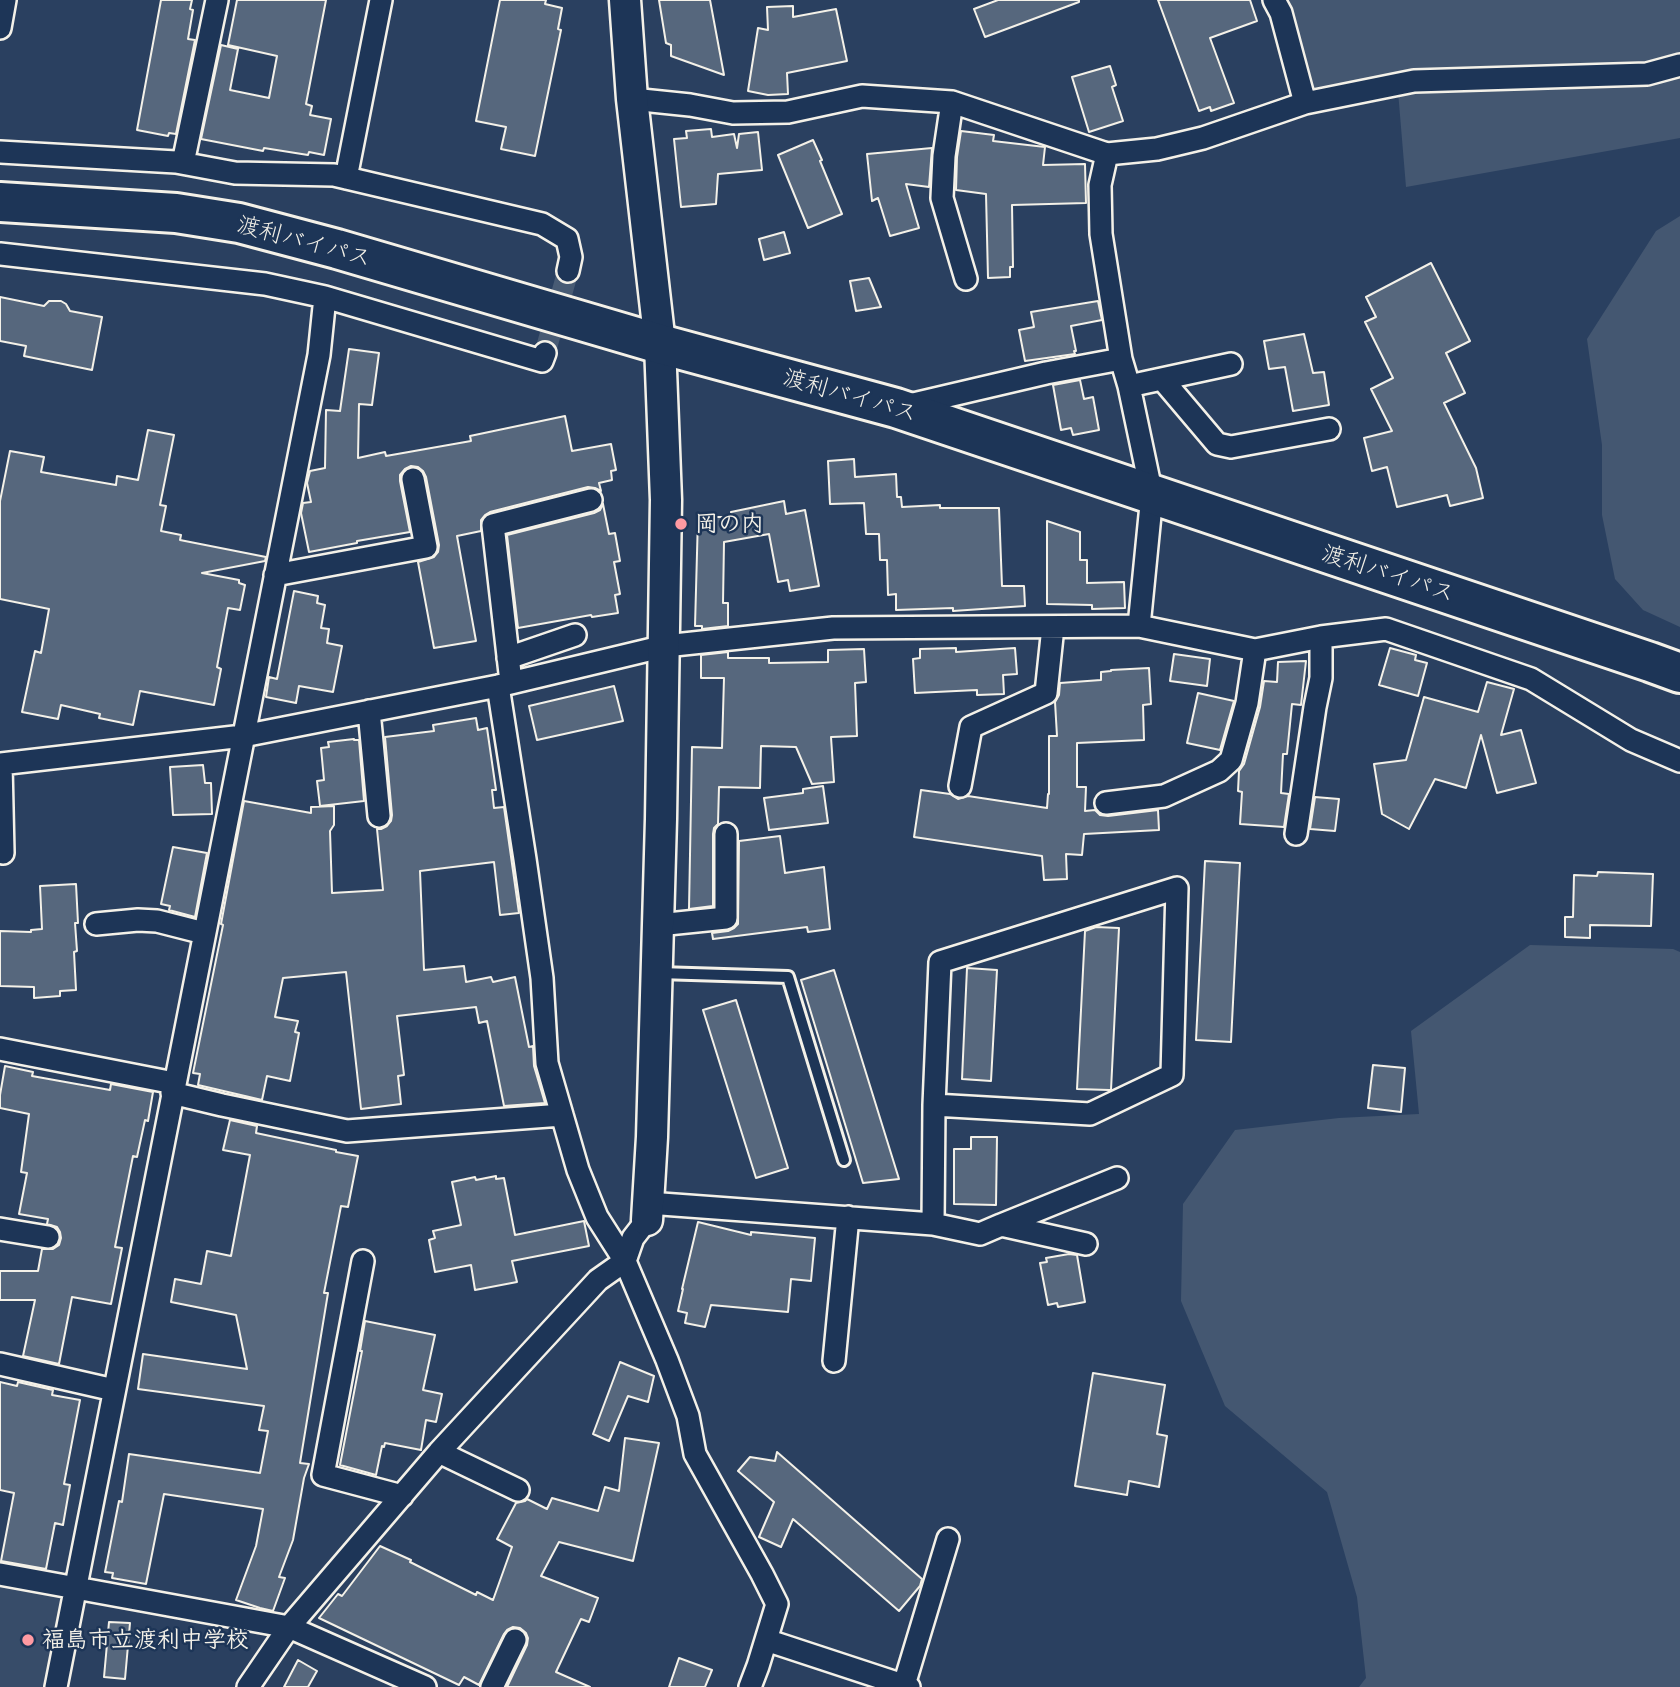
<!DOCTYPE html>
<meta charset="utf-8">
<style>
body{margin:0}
canvas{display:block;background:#2a4060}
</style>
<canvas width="1680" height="1687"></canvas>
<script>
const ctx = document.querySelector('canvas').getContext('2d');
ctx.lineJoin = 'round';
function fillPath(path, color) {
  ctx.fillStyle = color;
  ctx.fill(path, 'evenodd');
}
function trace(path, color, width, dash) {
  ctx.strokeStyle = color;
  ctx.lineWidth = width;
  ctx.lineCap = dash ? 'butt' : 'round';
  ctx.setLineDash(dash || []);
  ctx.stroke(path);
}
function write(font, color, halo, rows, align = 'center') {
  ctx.font = font + ' Delius,"Klee One",sans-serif';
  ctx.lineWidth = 5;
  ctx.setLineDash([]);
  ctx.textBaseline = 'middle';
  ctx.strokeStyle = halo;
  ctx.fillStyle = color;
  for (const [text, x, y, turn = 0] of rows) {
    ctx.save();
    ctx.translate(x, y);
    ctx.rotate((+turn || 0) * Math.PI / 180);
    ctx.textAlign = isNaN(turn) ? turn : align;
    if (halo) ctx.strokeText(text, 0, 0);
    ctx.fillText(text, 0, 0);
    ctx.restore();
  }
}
fillPath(new Path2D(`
 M0 1580 67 1592 47 1687H0Z`), '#374c69');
fillPath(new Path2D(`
 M1284 0H1680V138L1406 187 1397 79 1312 92Z
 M1680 216V627L1643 610 1615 579 1602 515V445L1587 339 1656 231Z
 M1530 945 1673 949 1680 952V1687H1359L1366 1678 1357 1597 1327 1492 1225 1406 1181 1301 1183 1204 1235 1130 1339 1118 1419 1114 1411 1031Z`), '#445771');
const building = new Path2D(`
 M161 0H192L190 9 193 10 188 39 195 40 176 134 169 133 168 136 137 130Z
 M237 0H326L306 104 312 106 310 115 331 119 324 155 309 152 308 155 264 148 263 151 201 139 221 45 238 49 230 90 269 98 277 56 228 45Z
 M500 0H546L545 4 562 8 558 29 561 30 535 156 501 149 506 127 476 121Z
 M659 0H710L724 75 671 56V45L666 43Z
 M998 0H1079V2L985 37 974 9Z
 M1158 0H1250L1257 21 1210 38 1234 103 1211 111 1210 107 1199 111Z
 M793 6V17L836 9 847 61 787 73 788 94 768 95 748 91 758 28 768 30 767 7Z
 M1110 66 1116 85 1112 87 1123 121 1089 132 1072 77Z
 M711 129 712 137 734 134 737 148 739 134 758 132 762 170 718 174 716 204 681 207 674 139 687 138 686 131Z
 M961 131 994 135 993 141 1045 147 1043 165 1085 164 1086 203 1012 205 1013 267H1010V277L988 278 986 194 956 190 957 157Z
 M813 140 822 160 820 161 842 214 808 228 778 155Z
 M932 148 929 187 906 184 919 228 890 236 878 198 872 201 867 154Z
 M784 232 790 253 764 260 759 239Z
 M1431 263 1470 341 1446 353 1465 393 1444 403 1476 468 1483 498 1450 506 1447 495 1397 507 1387 467 1372 471 1364 438 1392 431 1371 389 1393 378 1365 322 1376 317 1366 297Z
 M869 278 881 307 856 311 850 281Z
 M0 297 44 306 49 301H61L66 304 70 311 102 317 92 370 24 356 26 346 0 341Z
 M1098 301 1102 320 1071 326 1076 351H1074L1075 354 1025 361 1019 330 1034 327 1031 312Z
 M1304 334 1313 373 1324 372 1329 405 1293 411 1285 367 1269 369 1264 341Z
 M349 349 379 353 372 405 359 404 358 458 385 452 386 456 471 441 470 436 565 416 572 451 611 444 616 470 611 471 612 480 599 483 601 491 595 488 588 487 490 512 485 515 481 520V531L457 536 476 641 434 648 418 562 434 557 438 552 439 545 426 477 423 471 418 467 411 466 405 469 400 475V481L410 532 357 541V543L309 552 301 513 303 503 311 502 307 483 310 471 325 468 326 410 340 411Z
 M1080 380 1084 399 1093 397 1099 430 1073 435 1071 428 1061 430 1053 385Z
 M148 430 174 435 160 505 166 506 161 531 181 535 180 540 266 557 265 561 202 573 239 580V583L245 585 240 610 228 608 217 667 221 669 214 705 140 691 133 725 99 718 100 714 61 705 58 719 22 712 35 651 41 653 49 609 0 599V501L10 451 44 457 41 472 116 485 117 476 138 480Z
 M854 459 855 477 896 474 897 497H901L902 507 940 505V508H999L1002 586H1024L1025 606 953 611V608L896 610V594L888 595 887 560H880L879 534H866L864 503 830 504 828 461Z
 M784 501 786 514 805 510 819 586 790 591 788 580 778 582 769 534 724 542 723 603H728V626L702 629V626H695L698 517H732L731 512Z
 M603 504 609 534 615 533 620 561 614 562 620 594 615 595 618 613 592 617 591 615 518 628 507 535 594 513 600 510Z
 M1047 521 1080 532V560H1087V583L1124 582 1125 608 1092 609V605L1047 604Z
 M294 591 318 596 317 603 325 605 321 628 329 629 327 643 342 646 333 692 299 686 296 703 266 697 269 677 277 679Z
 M956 648V652L1015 648 1017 674 1003 675 1004 694 977 695V690L915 693 913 659 920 658V649Z
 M1390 648 1416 655 1415 660 1427 663 1418 696 1379 685Z
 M864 649 866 682 855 683 857 736 831 737 834 782 812 784 796 747 761 746 760 788 719 787 718 824 714 828 713 834V906L689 909 692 747 722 748 724 678H701V655L728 652V658H769V663L828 662V650Z
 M1174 654 1210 659 1207 686 1170 681Z
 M1306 661 1301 705 1292 704 1287 754H1283L1281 793 1289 794 1284 827 1240 824 1242 792 1238 791 1239 771 1244 764 1260 707 1264 681 1277 682 1278 662Z
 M1149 668 1151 704 1143 705 1144 740 1077 743V787H1086L1085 811 1095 810 1100 815 1108 816 1158 810 1159 830 1084 834 1082 855 1066 854 1067 879 1044 880 1042 856 914 837 921 790 950 794 958 799 968 796 1047 808 1048 794H1049V736H1057L1055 702 1059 695 1060 683 1101 680V672L1111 671V670Z
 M1487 682 1514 689 1501 735 1521 730 1536 783 1497 793 1481 735 1466 788 1435 779 1409 829 1382 814 1374 764 1406 760 1424 697 1478 712Z
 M614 686 623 721 537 740 529 706Z
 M1198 693 1234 701 1220 750 1187 743Z
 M476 718 478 730 487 728 496 790H492L494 808 504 807 519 913 500 915 494 862 420 871 424 970 464 966 466 982 491 977 493 982 515 977 529 1047 533 1046 534 1066 545 1103 504 1106 487 1021 479 1023 476 1007 397 1016 404 1075 398 1076 401 1104 361 1109 346 972 283 978 275 1017 298 1021 295 1032 299 1033 290 1081 267 1076 262 1100 198 1085 200 1074 193 1073 223 925 221 924 244 801 311 813V807L334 806V825L330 831 332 893 383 890 377 829H381L387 826 391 821 392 815 385 737 434 731 433 725Z
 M354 739V740H359L364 801 320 806 317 781 324 780 321 748 329 747 328 742Z
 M203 765 205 783H211L212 814 173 815 170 767Z
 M823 786 828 823 769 830 764 798 803 793V789Z
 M1315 797 1339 799 1335 831 1310 829Z
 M780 836 785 873 824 867 830 929 808 932 807 927 713 939 712 933 728 931 734 928 738 924 739 841Z
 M173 847 207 853 195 917 169 910 170 906 161 904Z
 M1205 861 1240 863 1231 1042 1196 1040Z
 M1598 872 1653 874 1651 926 1590 925V938L1565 937V917H1573L1574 875 1597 876Z
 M76 884 78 923H75L77 951 74 952 76 990 60 991V996L34 998V987L0 986V931L31 932V930L42 929 40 886Z
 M1096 927 1119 928 1111 1090H1109L1077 1089 1085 931Z
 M967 968 997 970 991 1081 962 1079Z
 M834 970 899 1179 863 1183 801 980Z
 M736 1000 788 1168 756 1178 703 1010Z
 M1373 1065 1405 1068 1401 1112 1368 1108Z
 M5 1066 33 1072 32 1076 110 1090 111 1084 153 1092 148 1121 145 1120 137 1157 133 1156 115 1247 122 1248 111 1304 72 1297 59 1364 23 1356 35 1300H0V1271H38L42 1249H53L59 1245 61 1238 60 1232 57 1227 47 1224 48 1219 19 1214 27 1173 21 1172 29 1114 0 1108V1095Z
 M230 1120 257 1126 256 1133 336 1150V1152L358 1156 348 1207 341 1206 324 1293H328L300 1463 309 1464 304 1478 293 1540 279 1577 285 1578 273 1611 260 1608 236 1600 256 1546 263 1509 164 1494 146 1584 112 1578 113 1573 105 1572 119 1501 122 1502 129 1454 260 1473 268 1431 259 1430 264 1406 138 1389 143 1354 247 1369 236 1315 171 1302 175 1279 201 1284 207 1251 231 1256 250 1155 223 1150Z
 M971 1137H997L996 1205 954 1204V1149H971Z
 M496 1176V1179L504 1178 515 1235 584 1221 589 1246 512 1261 517 1282 475 1290 471 1265 435 1272 429 1240 435 1238 433 1231 461 1225 452 1182 475 1177 476 1180Z
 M698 1222 751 1235V1232L815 1238 811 1281 791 1279 788 1312 711 1305 705 1327 685 1323 687 1313 678 1311 683 1289H682Z
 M1069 1254 1077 1255 1085 1302 1058 1307 1057 1303 1048 1305 1040 1263 1047 1262 1046 1258Z
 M365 1321 435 1335 423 1390 442 1394 436 1422 426 1420 421 1450 385 1443 384 1447 382 1446 376 1475 340 1465 362 1351H360Z
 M620 1362 654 1376 648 1402 628 1396 609 1441 593 1434Z
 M1093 1373 1165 1385 1157 1434 1167 1436 1159 1487 1129 1481 1127 1495 1075 1486Z
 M0 1382 17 1386 18 1382 53 1390 52 1395 80 1400 64 1484 70 1485 63 1525 55 1523 46 1569 1 1561 14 1493 0 1490Z
 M625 1438 659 1443 633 1561 559 1542 541 1576 598 1598 589 1622 581 1619 556 1672 590 1687H507L527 1645 528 1638 526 1633 520 1628 513 1627 507 1630 504 1634 479 1685 464 1677 459 1685 319 1618 338 1594 342 1596 380 1546 411 1560 410 1562 476 1595 477 1592 493 1600 512 1547 497 1539 516 1503 525 1501 527 1499 547 1509 552 1498 598 1511 605 1487 619 1491Z
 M777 1452 922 1579 920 1586 899 1611 793 1519 781 1547 759 1537 774 1502 738 1471 750 1457 775 1461Z
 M109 1622 130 1623 125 1679 104 1677Z
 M679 1658 712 1670 705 1687H669Z
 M298 1660 317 1671 308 1687H284Z`);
fillPath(building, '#56677d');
trace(building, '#f4f1e8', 2);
trace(new Path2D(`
 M545 353 568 271`), '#485b74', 21, [21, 10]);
const lane = new Path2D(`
 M659 973 788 977 844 1160`);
const street = new Path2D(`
 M1274 0 1281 13 1305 103
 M0 28 5 0
 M632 99 690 105 733 113 788 112 862 96 952 102 1107 154
 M952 102 944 156 942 198 966 279
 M0 152 176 162 235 173 334 175 542 224 567 239 571 257 568 271
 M183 163 217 0
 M346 178 381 0
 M0 254 265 284 325 297 542 361 545 353
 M1162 379 1217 444 1231 447 1329 429
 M1129 386 1231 364
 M905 406 1046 373 1121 359
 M275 575 426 547 413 479
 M1139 626 1152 495 1129 386 1121 359 1101 234 1100 185 1107 154 1157 149 1203 138 1305 103 1414 81 1647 74 1680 65
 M508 658 575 635
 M511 682 493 525 591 500
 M498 686 525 859 542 978 547 1063 578 1170 597 1217 625 1261 667 1360 688 1416 695 1454 762 1574 777 1604 758 1666 750 1687
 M369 711 379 816
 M0 764 243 736 498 686 665 646 833 628 1139 626 1255 650 1321 637 1386 629 1531 679 1631 740 1680 761
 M1 764 3 853
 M960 786 971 727 1046 693 1053 627
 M1106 803 1164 796 1219 771 1231 760 1247 703 1255 650
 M1296 834 1315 707 1321 678V637
 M96 924 138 920 157 921 204 933
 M658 925 726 918V834
 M0 1049 174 1083
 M172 1093 222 1105 347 1131 562 1115
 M648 1203 933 1224 980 1234 1001 1225 1086 1244
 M933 1224 934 1105 940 962 1177 888 1172 1075 1090 1114 934 1105
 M1001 1225 1117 1178
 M0 1229 48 1237
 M363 1261 323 1475 402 1496
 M834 1361 848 1217
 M0 1364 114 1390
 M439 1452 518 1490
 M0 1574 289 1627 425 1687
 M766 1640 909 1687
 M904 1685 948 1539
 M56 1687 319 355 325 297
 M248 1687 289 1627 439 1452 598 1280 625 1261 633 1238 647 1220
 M492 1687 515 1640`);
const secondary = new Path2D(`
 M625 0 632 99 660 344 666 500 661 819 652 1137 647 1220`);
const highway = new Path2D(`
 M0 202 176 213 239 223 337 249 660 344 896 408 1650 662 1680 673`);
trace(lane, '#f4f1e8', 16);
trace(street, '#f4f1e8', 26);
trace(secondary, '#f4f1e8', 35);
trace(highway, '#f4f1e8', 44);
trace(lane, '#1d3557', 10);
trace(street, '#1d3557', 21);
trace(secondary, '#1d3557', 30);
trace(highway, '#1d3557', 38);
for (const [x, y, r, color] of [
 [681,524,7,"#ff9aa2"],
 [28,1640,7,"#ff9aa2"]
]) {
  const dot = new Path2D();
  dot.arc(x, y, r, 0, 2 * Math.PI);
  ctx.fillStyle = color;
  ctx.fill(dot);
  trace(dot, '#1d3557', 2.5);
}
write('23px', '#f4f1e8', '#1d3557', [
 ["渡利バイパス",304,242,15],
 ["渡利バイパス",850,396,16],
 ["渡利バイパス",1388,574,18]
]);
write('bold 23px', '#f4f1e8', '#1d3557', [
 ["岡の内",695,524],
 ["福島市立渡利中学校",42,1640]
], 'left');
</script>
